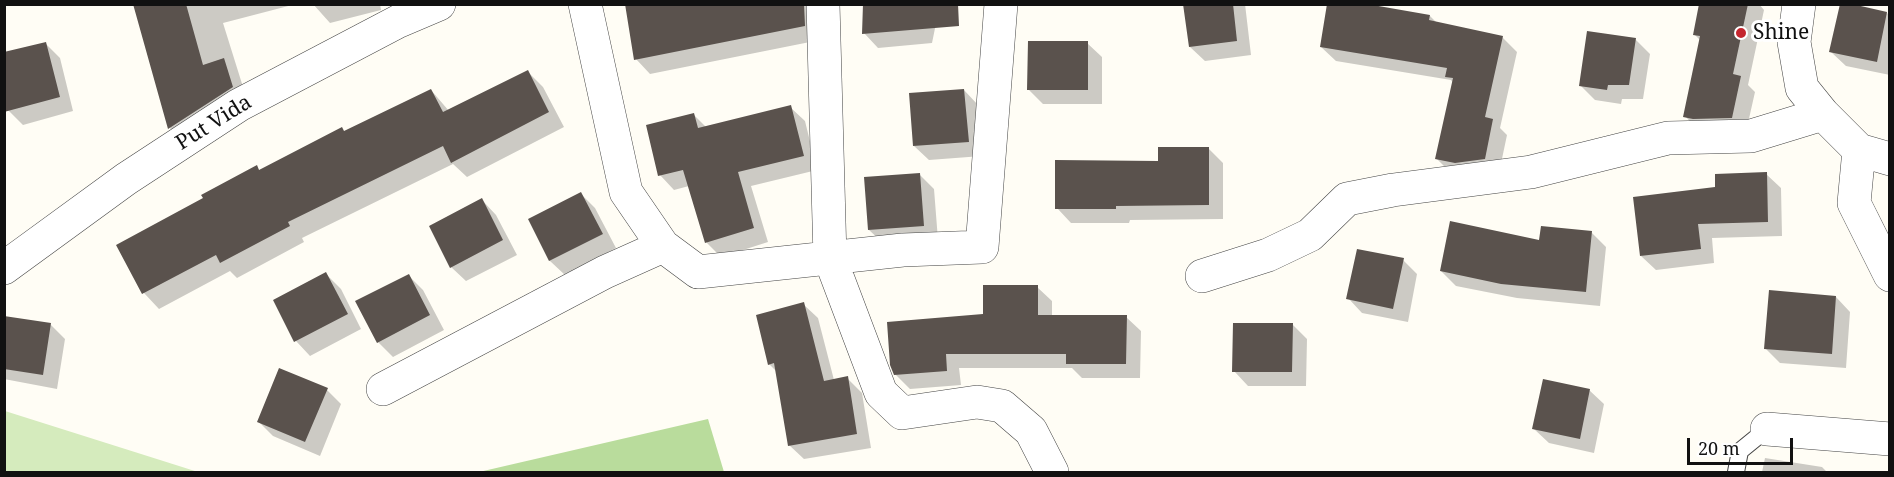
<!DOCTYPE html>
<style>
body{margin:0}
#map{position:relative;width:1894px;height:477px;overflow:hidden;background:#fffdf5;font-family:"Noto Serif",serif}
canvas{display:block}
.frame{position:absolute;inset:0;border:6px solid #111;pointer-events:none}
.scale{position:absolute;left:1687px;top:438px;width:106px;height:27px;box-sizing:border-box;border:3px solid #111;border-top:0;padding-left:8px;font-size:18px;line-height:21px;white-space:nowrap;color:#111;-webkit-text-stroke:4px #fff;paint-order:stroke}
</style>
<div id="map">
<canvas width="1894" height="477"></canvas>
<div class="frame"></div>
<div class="scale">20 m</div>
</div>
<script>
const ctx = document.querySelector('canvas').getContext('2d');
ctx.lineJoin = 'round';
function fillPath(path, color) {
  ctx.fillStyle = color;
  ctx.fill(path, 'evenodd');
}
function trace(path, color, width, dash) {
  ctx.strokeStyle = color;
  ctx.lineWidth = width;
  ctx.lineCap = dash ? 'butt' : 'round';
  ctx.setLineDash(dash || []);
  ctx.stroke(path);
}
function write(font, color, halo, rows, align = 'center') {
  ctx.font = font + ' "Noto Serif",serif';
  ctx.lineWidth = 6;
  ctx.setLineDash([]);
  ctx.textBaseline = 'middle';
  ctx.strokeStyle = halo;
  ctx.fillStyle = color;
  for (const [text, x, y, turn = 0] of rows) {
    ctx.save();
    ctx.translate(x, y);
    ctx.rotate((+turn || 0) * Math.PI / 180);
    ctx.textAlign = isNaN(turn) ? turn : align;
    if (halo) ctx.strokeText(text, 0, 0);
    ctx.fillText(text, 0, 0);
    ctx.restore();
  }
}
fillPath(new Path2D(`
 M4 411H5L198 472H5Z`), '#d5ebbd');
fillPath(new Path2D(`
 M708 419 724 472H479Z`), '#b9dc9c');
fillPath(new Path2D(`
 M135 4H296L223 23 248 103 186 144 170 128Z
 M313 4H380L381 10 330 23Z
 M626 4H808L815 41 650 74 636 59Z
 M940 4 932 43 878 48 864 33Z
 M1185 4H1245L1251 55 1205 61 1190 47Z
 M1701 4H1759L1764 10 1748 85 1755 92 1746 132 1699 131 1685 116 1700 40 1694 34Z
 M1845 4 1890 14V75L1846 66 1831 52Z
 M1430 16 1437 23 1502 37 1517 52 1500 128 1507 135 1499 173H1451L1437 159 1453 83 1451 80 1336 61 1321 47Z
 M1635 39 1650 54 1643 99H1622L1621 104 1595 100 1580 85Z
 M45 43 60 58 73 111 23 125 8 110Z
 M1087 43 1102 57V104H1043L1029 90Z
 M528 72 543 87 564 127 467 177 453 164 302 238 304 242 237 278 230 271 159 309 144 293 118 245 205 198 256 167 260 171 345 132 431 90 449 111Z
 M964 90 978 105 982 156 929 160 914 146Z
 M790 107 805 121 817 170 751 186 768 242 721 257 707 243 689 186 674 190 660 175 694 115 707 128Z
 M1208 148 1223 163V219L1130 220 1129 223H1071L1057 208 1159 162Z
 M919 174 934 189 938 240 884 244 869 230Z
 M1766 174 1781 188 1782 236 1712 238 1714 263 1656 270 1641 256 1717 189Z
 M581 194 595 208 616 248 565 275 550 261 530 220Z
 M482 200 496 215 517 255 466 281 451 267Z
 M1591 232 1606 247 1600 306 1517 298 1456 286 1441 271 1541 242Z
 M1403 260 1417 274 1408 322 1362 313 1348 298Z
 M326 274 341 289 361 329 310 356 296 341Z
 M409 276 423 290 444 330 393 357 378 342Z
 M1037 287 1052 301V317H1126L1141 331 1140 378H1082L1072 368H959L961 385 910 389 895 374 985 315Z
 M1836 297 1850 312 1846 368 1780 363 1766 349Z
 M803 304 818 318 834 380 847 378 862 393 871 448 804 459 789 445 777 372 769 364Z
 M4 318 50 324 65 339 57 389 4 379Z
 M1292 324 1307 339 1306 386H1248L1234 371Z
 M327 390 341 404 320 456 273 436 259 422Z
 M1589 390 1604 404 1594 453 1549 443 1534 429Z
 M1765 458 1822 467 1827 472H1762Z`), '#0003');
fillPath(new Path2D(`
 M133 4H186L203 65 224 58 233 87 168 129Z
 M625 4H804L805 26 634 60Z
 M863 4H958L959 26 862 34Z
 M1183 4H1233L1237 41 1189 47Z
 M1327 4H1367L1430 15 1429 20 1503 36 1485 117 1493 119 1485 159 1455 163 1435 159 1453 78 1445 77 1447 68 1320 47Z
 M1699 4H1748L1733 74 1741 76 1732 118 1693 119 1683 117 1700 36 1693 35Z
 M1840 4H1852L1887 12 1877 62 1829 52Z
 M1587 31 1636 38 1629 85H1608L1607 90 1579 86Z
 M1028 41H1088V90H1027Z
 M46 42 60 97 4 112V52Z
 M528 70 549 112 451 163 443 146 288 222 290 226 220 263 216 255 142 294 116 245 203 198 201 195 257 165 259 170 342 127 344 131 431 89 443 112Z
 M964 89 969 142 913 146 909 93Z
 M791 105 804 156 738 172 754 228 705 243 683 170 658 176 646 125 694 113 698 128Z
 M1158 147H1209V205L1116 206V209H1055V160L1158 161Z
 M1767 172 1768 222 1698 224 1701 249 1640 256 1633 197 1715 187V174Z
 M920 173 924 226 868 230 864 177Z
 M581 192 603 234 549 261 528 219Z
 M482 198 503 240 450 268 429 226Z
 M1450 221 1539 240 1541 226 1592 231 1586 292 1501 284 1440 271Z
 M1357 249 1404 258 1393 309 1346 299Z
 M326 272 348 314 294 342 273 300Z
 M409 274 430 315 377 343 355 301Z
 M983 285H1038V315H1127L1126 364H1066V354H946L947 371 894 375 890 365 887 322 983 314Z
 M1769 290 1836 296 1832 354 1764 349Z
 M804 302 824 381 848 376 857 434 788 446 774 363 768 365 756 315Z
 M4 316 51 323 43 375 4 369Z
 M1233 323H1293L1292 372H1232Z
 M279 368 328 388 305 442 257 422Z
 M1543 379 1590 389 1580 439 1532 429Z`), '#5a524d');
const service = new Path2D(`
 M1736 472 1740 451 1767 429`);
const minor = new Path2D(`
 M585 4 626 192 663 246 698 272 903 250 982 247 1001 4
 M823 4 830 258 881 393 902 413 977 402 1002 406 1031 431 1052 472
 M1799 4 1794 42 1802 88 1823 114 1859 150 1854 203 1890 275
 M1859 150 1890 159
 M4 268 126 179 239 105 399 21 439 4
 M1202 276 1268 255 1310 235 1347 199 1393 190 1531 172 1668 138 1751 136 1823 114
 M383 389 605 272 663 246
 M1767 429 1890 439`);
trace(service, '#444', 18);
trace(minor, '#444', 34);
trace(service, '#fff', 16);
trace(minor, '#fff', 33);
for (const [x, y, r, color] of [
 [1741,33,6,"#c4262e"]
]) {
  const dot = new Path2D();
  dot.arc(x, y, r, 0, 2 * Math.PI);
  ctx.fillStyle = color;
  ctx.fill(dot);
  trace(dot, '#fff', 2);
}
write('21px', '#111', '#fff', [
 ["Shine",1753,33]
], 'left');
write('21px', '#111', '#fff', [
 ["Put Vida",214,123,-32]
]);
</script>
